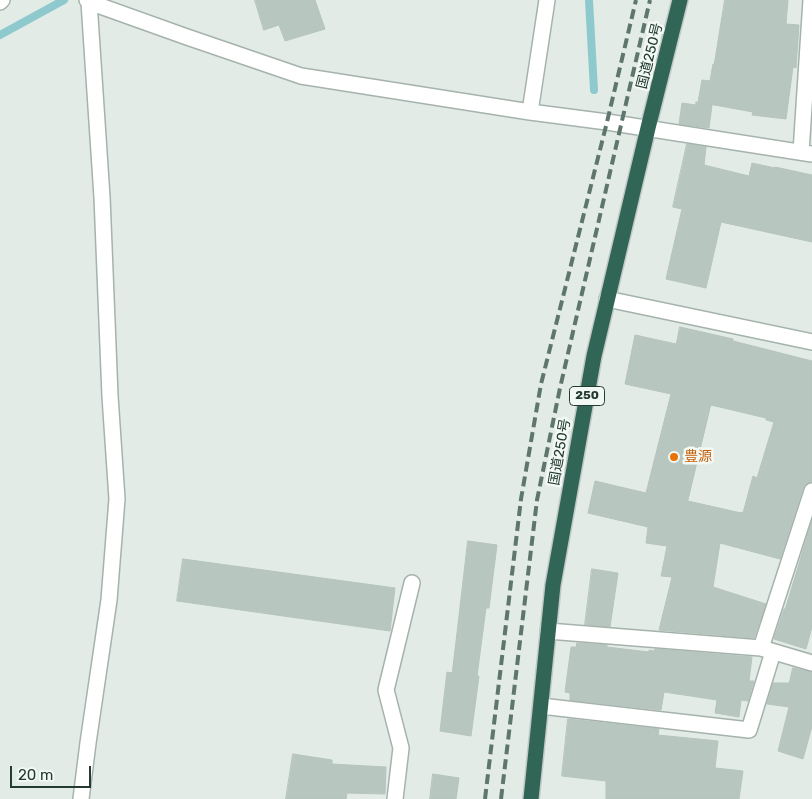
<!DOCTYPE html>
<meta charset="utf-8">
<style>
body{margin:0}
#map{position:relative;width:812px;height:799px;overflow:hidden;background:#e2ebe6;font-family:Rubik,sans-serif}
canvas{display:block}
.scale{position:absolute;left:10px;top:766px;width:81px;height:22px;box-sizing:border-box;border:2px solid #233b32;border-top:0;padding-left:6px;font-size:15px;line-height:18px;white-space:nowrap;color:#233b32;-webkit-text-stroke:4px #f2f8f4;paint-order:stroke}
</style>
<div id="map">
<canvas width="812" height="799"></canvas>
<div class="scale">20 m</div>
</div>
<script>
const ctx = document.querySelector('canvas').getContext('2d');
ctx.lineJoin = 'round';
function trace(path, color, width, dash) {
  ctx.strokeStyle = color;
  ctx.lineWidth = width;
  ctx.lineCap = dash ? 'butt' : 'round';
  ctx.setLineDash(dash || []);
  ctx.stroke(path);
}
function fillPath(path, color) {
  ctx.fillStyle = color;
  ctx.fill(path, 'evenodd');
}
function write(font, color, halo, rows, align = 'center') {
  ctx.font = font + ' Rubik,"Noto Sans JP",sans-serif';
  ctx.lineWidth = 5;
  ctx.setLineDash([]);
  ctx.textBaseline = 'middle';
  ctx.strokeStyle = halo;
  ctx.fillStyle = color;
  for (const [text, x, y, turn = 0] of rows) {
    ctx.save();
    ctx.translate(x, y);
    ctx.rotate((+turn || 0) * Math.PI / 180);
    ctx.textAlign = isNaN(turn) ? turn : align;
    if (halo) ctx.strokeText(text, 0, 0);
    ctx.fillText(text, 0, 0);
    ctx.restore();
  }
}
trace(new Path2D(`
 M589 0 594 90
 M0 35 64 0`), '#8ec9cd', 8);
const building = new Path2D(`
 M255 0H315L325 29 285 41 279 25 264 30Z
 M725 0H788L786 24 799 25 796 68 793 67 786 119 752 115 753 112 698 102 702 80 710 81 713 64H714Z
 M696 102 712 105 709 128 679 124 682 103 696 105Z
 M687 144 706 147 704 165 749 176 752 163 775 168V167L812 175V242L721 222 706 288 666 279 682 209 673 207Z
 M680 327 733 339V341L812 361V482L806 484 803 488 780 559 720 543 713 587 766 604 754 638 659 630 672 577 661 576 667 546 646 543 648 527 588 513 595 481 646 493 671 394 625 384 635 335 676 344ZM711 405 766 418V420L774 422 757 478 753 476 743 513 741 512V513L688 501Z
 M812 521V627L806 649 774 639 784 609H785Z
 M468 541 497 545 489 608H486L477 676H479L471 736 440 731 447 672 452 673Z
 M183 559 395 588 390 631 177 601Z
 M592 569 618 573 610 627 585 625Z
 M577 643 607 645V647L649 652V650L654 651 655 649 752 657 749 681H754L748 701 741 700 739 717 715 713 717 700 664 692 661 710 570 700V693L565 692 571 647H576Z
 M793 668 812 672V726L803 759 778 751 789 707 767 704 773 683H789Z
 M568 719 659 729 658 735 718 741 715 768 743 771 739 799H606V781L562 776Z
 M293 754 332 760V764L386 767 385 794 347 793 346 799H286Z
 M433 774 459 778 456 799H430Z`);
fillPath(building, '#b7c6bf');
trace(building, '#b5c4bc', 1);
const minor = new Path2D(`
 M87 0 89 2 187 37 301 76 530 112 607 122 812 154
 M0 2 2 0
 M530 112 547 0
 M801 152 811 0
 M607 299 812 342
 M548 631 761 648 812 663
 M761 648 812 491
 M541 706 749 730 773 652
 M81 799 88 743 109 600 117 499 110 396 102 197 89 2
 M395 799 401 748 386 690 412 583`);
const highway = new Path2D(`
 M531 799 553 585 594 356 648 128 680 0`);
trace(minor, '#a5b3ac', 18);
trace(highway, '#c1c8c6', 18);
trace(minor, '#fff', 15);
trace(highway, '#316555', 15);
trace(new Path2D(`
 M485 799 521 499 541 384 607 122 636 0
 M501 799 537 500 560 388 650 0`), '#5e766d', 4, [10, 5]);
for (const [x, y, r, color] of [
 [674,457,5,"#e8710a"]
]) {
  const dot = new Path2D();
  dot.arc(x, y, r, 0, 2 * Math.PI);
  ctx.fillStyle = color;
  ctx.fill(dot);
  trace(dot, '#f2f8f4', 2);
}
for (const [x, y, w] of [
 [587,396,35]
]) {
  const box = new Path2D();
  box.roundRect(x - w / 2, y - 9.5, w, 19, 4);
  ctx.fillStyle = '#f2f8f4';
  ctx.fill(box);
  trace(box, '#233b32', 1);
}
write('bold 12px', '#233b32', null, [
 ["250",587,396]
]);
write('14px', '#233b32', '#f2f8f4', [
 ["国道250号",650,56,-76],
 ["国道250号",560,452,-80]
]);
write('14px', '#c56008', '#f2f8f4', [
 ["豊源",684,457]
], 'left');
</script>
